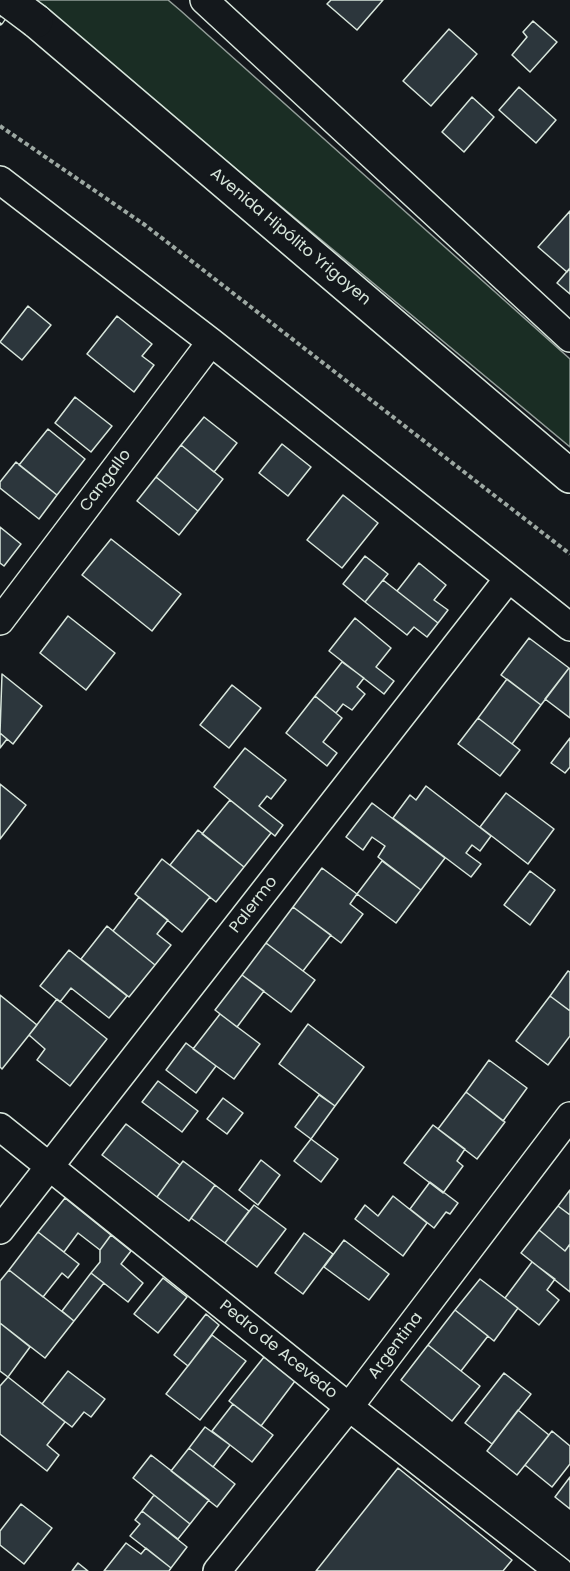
<!DOCTYPE html>
<meta charset="utf-8">
<style>
body{margin:0}
canvas{display:block;background:#14181c}
</style>
<canvas width="570" height="1571"></canvas>
<script>
const ctx = document.querySelector('canvas').getContext('2d');
ctx.lineJoin = 'round';
function fillPath(path, color) {
  ctx.fillStyle = color;
  ctx.fill(path, 'evenodd');
}
function trace(path, color, width, dash) {
  ctx.strokeStyle = color;
  ctx.lineWidth = width;
  ctx.lineCap = dash ? 'butt' : 'round';
  ctx.setLineDash(dash || []);
  ctx.stroke(path);
}
function write(font, color, halo, rows, align = 'center') {
  ctx.font = font + ' Poppins,sans-serif';
  ctx.lineWidth = 4.5;
  ctx.setLineDash([]);
  ctx.textBaseline = 'middle';
  ctx.strokeStyle = halo;
  ctx.fillStyle = color;
  for (const [text, x, y, turn = 0] of rows) {
    ctx.save();
    ctx.translate(x, y);
    ctx.rotate((+turn || 0) * Math.PI / 180);
    ctx.textAlign = isNaN(turn) ? turn : align;
    if (halo) ctx.strokeText(text, 0, 0);
    ctx.fillText(text, 0, 0);
    ctx.restore();
  }
}
const green = new Path2D(`
 M33 0H168L181 11 570 359V447Z`);
fillPath(green, '#1a2d24');
trace(green, '#939e99', 1.5);
const building = new Path2D(`
 M331 0H383L357 30 327 4Z
 M533 21 557 42 530 72 512 55 527 37 523 32Z
 M449 29 477 54 431 106 403 81Z
 M519 87 556 120 536 143 499 110Z
 M472 97 494 117 464 152 442 132Z
 M570 211V268L567 272 538 247Z
 M570 268V294L557 283Z
 M28 306 51 325 22 360 0 342Z
 M117 316 152 344 142 356 154 365 134 392 87 354Z
 M75 397 112 426 91 452 55 423Z
 M204 417 237 443 214 472 181 445Z
 M48 429 85 459 57 495 19 465Z
 M282 444 311 467 288 496 259 473Z
 M181 445 223 479 198 511 156 477Z
 M16 462 57 495 39 519 0 488V482Z
 M156 477 198 511 179 535 137 501Z
 M343 495 378 523 342 568 307 540Z
 M0 527 21 544 4 566 0 563Z
 M111 539 181 594 152 631 82 575Z
 M365 556 388 574 365 602 343 584Z
 M419 563 446 585 434 600 448 610 438 623 397 591Z
 M383 580 438 623 427 637 414 627 407 635 365 602Z
 M68 616 115 653 86 690 40 653Z
 M355 618 391 648 376 667 394 681 384 694 329 651Z
 M529 638 569 668 541 705 501 675Z
 M342 662 364 678 357 687 365 694 352 710 343 704 336 713 315 696Z
 M569 668 570 669V718L545 699Z
 M2 674 42 706 13 744 0 733Z
 M507 679 541 705 512 744 478 718Z
 M232 685 261 708 229 748 200 725Z
 M315 696 342 718 323 742 337 753 327 766 286 733Z
 M478 718 520 750 500 776 458 744Z
 M0 733 7 739 0 748Z
 M570 738V767L565 773 551 763Z
 M245 748 286 780 271 799 267 796 259 806 283 825 275 836 214 787Z
 M0 784 26 805 0 839Z
 M426 786 491 836 480 851 472 845 466 853 481 864 471 877 393 818 410 795 416 800Z
 M506 793 554 829 528 864 480 827Z
 M230 800 271 833 244 867 202 834Z
 M372 803 445 858 421 890 378 857 385 846 372 837 363 850 346 837Z
 M198 830 244 867 216 902 170 865Z
 M162 859 210 897 182 932 135 894Z
 M382 861 421 890 396 923 357 894Z
 M322 868 357 894 350 904 363 914 341 943 293 907Z
 M530 871 555 890 530 925 504 905Z
 M139 897 168 920 157 934 171 945 155 965 113 931Z
 M293 907 331 935 303 971 266 943Z
 M107 926 155 965 129 997 81 959Z
 M266 943 315 980 291 1012 242 975Z
 M69 950 127 996 109 1018 71 988 60 1002 40 986Z
 M568 971 570 972V1011L550 996Z
 M242 975 264 991 237 1027 215 1010Z
 M0 995 37 1025 2 1069 0 1067Z
 M550 996 570 1011V1036L548 1065 516 1041Z
 M57 999 107 1039 70 1086 37 1060 45 1049 29 1035Z
 M220 1014 260 1044 234 1079 193 1049Z
 M308 1024 364 1067 335 1106 279 1064Z
 M186 1043 216 1066 196 1093 166 1070Z
 M489 1060 527 1088 503 1121 466 1092Z
 M158 1081 198 1111 182 1132 142 1102Z
 M466 1092 505 1122 477 1159 438 1129Z
 M319 1095 335 1106 311 1139 295 1127Z
 M223 1098 243 1113 227 1134 207 1119Z
 M126 1124 180 1165 157 1197 102 1155Z
 M433 1125 465 1149 457 1161 463 1166 443 1193 404 1163Z
 M311 1139 338 1159 321 1182 294 1161Z
 M261 1160 280 1175 258 1205 239 1190Z
 M183 1161 215 1185 189 1221 157 1197Z
 M430 1182 458 1203 450 1214 446 1212 434 1228 410 1209Z
 M215 1185 249 1211 225 1243 191 1218Z
 M570 1190V1215L558 1206Z
 M393 1196 427 1223 403 1256 355 1219 365 1205 378 1216Z
 M65 1198 111 1235 100 1250 78 1233 64 1252 38 1232Z
 M254 1205 286 1229 257 1267 225 1243Z
 M558 1206 570 1215V1244L565 1251 539 1230Z
 M539 1230 565 1251 570 1244V1292L521 1253Z
 M38 1232 79 1264 68 1278 62 1273 43 1297 9 1270Z
 M304 1233 333 1254 303 1294 275 1273Z
 M111 1235 131 1251 121 1264 143 1283 128 1302 91 1273 100 1262V1250Z
 M344 1240 389 1274 369 1300 324 1267Z
 M532 1262 555 1279 547 1290 559 1300 539 1325 505 1298Z
 M9 1270 74 1321 45 1358 0 1323V1281Z
 M91 1273 104 1283 74 1321 62 1311Z
 M163 1278 187 1297 158 1333 134 1314Z
 M480 1279 518 1308 494 1341 455 1310Z
 M455 1310 488 1336 461 1371 428 1345Z
 M206 1314 219 1325 188 1366 174 1355Z
 M0 1323 30 1347 8 1377 0 1371Z
 M212 1335 246 1361 200 1420 166 1394Z
 M428 1345 480 1386 452 1421 401 1380Z
 M264 1357 295 1381 261 1426 229 1401Z
 M68 1371 105 1399 91 1417 84 1412 72 1427 42 1404Z
 M504 1373 531 1394 492 1444 465 1423Z
 M8 1377 65 1422 47 1445 59 1455 47 1471 0 1434V1386Z
 M233 1404 273 1435 252 1462 212 1431Z
 M518 1410 549 1435 517 1475 487 1451Z
 M205 1427 230 1445 213 1467 189 1448Z
 M552 1431 570 1446V1464L552 1487 525 1465Z
 M189 1448 235 1484 217 1507 171 1471Z
 M151 1455 209 1500 190 1524 133 1478Z
 M398 1468 512 1560 503 1571H316Z
 M570 1477V1509L555 1497Z
 M154 1495 190 1524 178 1539 142 1511Z
 M21 1504 52 1528 24 1564 0 1545V1531Z
 M142 1511 187 1547 171 1568 130 1536 140 1524 135 1520Z
 M126 1543 141 1554 146 1548 171 1568 169 1571H104Z
 M78 1563 88 1571H72Z`);
fillPath(building, '#2c363c');
trace(building, '#d8e6dc', 1.5);
const street = new Path2D(`
 M204 0 570 338
 M0 180 211 342 570 627
 M0 621 211 342
 M0 1127 349 1407 559 1571
 M0 1230 508 579
 M217 1571 349 1407 570 1116`);
const primary = new Path2D(`
 M36 21 570 476`);
trace(street, '#d8e6dc', 30);
trace(primary, '#d8e6dc', 36);
trace(new Path2D(`
 M0 126 145 225 570 554`), '#9da8a2', 4, [4.5, 3]);
trace(street, '#14181c', 27);
trace(primary, '#14181c', 33);
const rail = new Path2D(`
 M0 22 15 0`);
trace(rail, '#d8e6dc', 7);
trace(rail, '#14181c', 4.5, [14]);
const primaryBridge = new Path2D(`
 M8 0 36 21`);
trace(primaryBridge, '#d8e6dc', 36, []);
trace(primaryBridge, '#14181c', 33);
write('16px', '#d8e6dc', '#14181c', [
 ["Avenida Hipólito Yrigoyen",290,237,40],
 ["Cangallo",106,481,-53],
 ["Palermo",254,905,-52],
 ["Argentina",396,1346,-53],
 ["Pedro de Acevedo",278,1350,39]
]);
</script>
